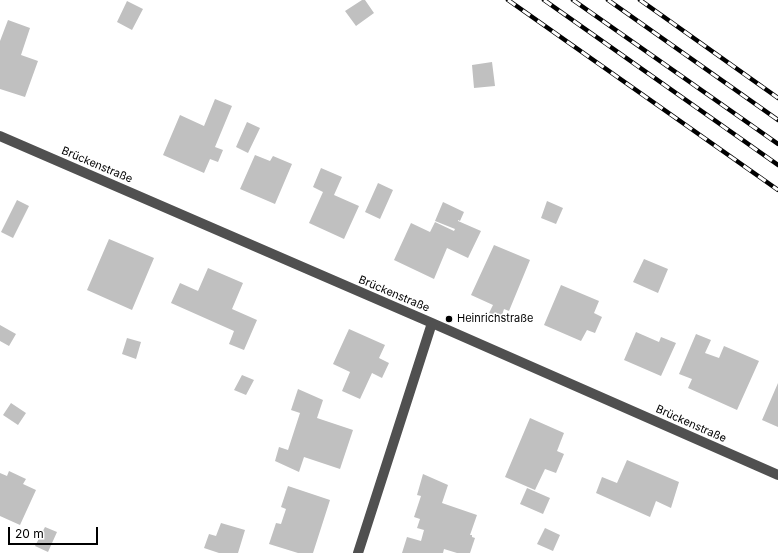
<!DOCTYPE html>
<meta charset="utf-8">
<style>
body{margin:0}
#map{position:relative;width:778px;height:553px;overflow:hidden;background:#fff;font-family:Inter,sans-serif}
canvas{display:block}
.scale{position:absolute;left:8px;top:527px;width:90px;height:18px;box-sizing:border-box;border:2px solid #000;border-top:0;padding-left:5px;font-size:12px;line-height:14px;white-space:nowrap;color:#000;-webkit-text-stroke:3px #fff;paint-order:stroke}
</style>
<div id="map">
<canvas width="778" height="553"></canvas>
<div class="scale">20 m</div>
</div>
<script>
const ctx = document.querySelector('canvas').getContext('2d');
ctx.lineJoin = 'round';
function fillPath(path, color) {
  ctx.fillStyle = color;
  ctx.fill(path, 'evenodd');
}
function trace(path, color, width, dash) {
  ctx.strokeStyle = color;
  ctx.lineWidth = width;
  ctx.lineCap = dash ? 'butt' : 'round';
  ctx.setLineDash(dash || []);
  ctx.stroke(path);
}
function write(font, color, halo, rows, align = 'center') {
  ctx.font = font + ' Inter,sans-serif';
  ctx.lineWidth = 3;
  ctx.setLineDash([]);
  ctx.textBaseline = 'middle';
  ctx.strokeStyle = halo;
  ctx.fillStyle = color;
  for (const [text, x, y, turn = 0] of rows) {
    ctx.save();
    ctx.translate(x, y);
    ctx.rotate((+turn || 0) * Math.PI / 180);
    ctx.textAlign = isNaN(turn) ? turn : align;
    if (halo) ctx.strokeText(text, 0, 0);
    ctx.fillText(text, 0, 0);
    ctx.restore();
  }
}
fillPath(new Path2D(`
 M362 0H365L374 13 356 26 345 11Z
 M127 1 143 9 132 30 117 22Z
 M8 20 30 28 21 55 38 61 25 97 0 89V41Z
 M492 62 495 86 474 88 472 65Z
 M215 99 232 106 215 147 223 150 218 162 210 159 204 173 163 155 180 115 204 126Z
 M247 122 260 128 248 153 236 147Z
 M255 155 270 161 273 156 292 164 275 204 240 189Z
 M321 168 342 177 334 195 359 206 344 239 309 223 323 192 313 187Z
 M378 183 393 190 380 219 365 212Z
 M17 200 29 206 13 238 1 232Z
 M547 201 563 208 556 224 541 218Z
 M443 202 464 212 460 221 458 220V221L481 231 468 258 447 248 434 279 394 260 411 223 430 232 435 222 454 231 455 229 435 221Z
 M109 239 154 258 132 310 87 290Z
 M494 245 530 260 509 311 504 309 501 318 489 313 493 305 471 295Z
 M644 259 668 269 658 293 633 282Z
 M208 268 243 283 232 309 257 320 244 350 229 344 234 331 171 303 180 283 198 291Z
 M561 285 599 301 594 313 602 317 595 333 587 330 581 341 544 325Z
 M0 325 16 334 9 346 0 341Z
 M349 329 385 345 379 358 389 363 382 378 372 373 360 399 342 391 350 372 333 364Z
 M636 332 659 342 661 337 676 343 661 376 624 360Z
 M696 334 711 340 705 353 719 358 724 346 759 361 737 410 688 388 692 379 679 374Z
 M127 338 141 342 136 359 122 354Z
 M242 375 254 380 246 395 234 390Z
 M778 383V427L762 420Z
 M298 389 323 400 317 418 353 430 340 469 304 457 299 472 275 461 279 447 288 450 300 413 291 410Z
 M11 403 26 413 18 425 3 415Z
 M530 418 564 433 557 451 564 454 556 473 545 469 535 490 505 477Z
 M627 460 679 482 671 508 656 501 650 517 596 493 602 477 617 483Z
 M9 471 26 479 23 484 36 490 20 525 0 516V473L7 476Z
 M423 474 448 485 442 503 477 515 470 535H472V537L475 538 470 553H457L444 549 443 553H402L407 537 421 541 424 530 417 528 420 519 414 517 421 496 417 495Z
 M288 486 330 500 313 553H298L269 544 276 523 281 524 286 509 281 507Z
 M527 488 550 498 543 514 520 504Z
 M221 523 245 530 238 553H219L204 548 209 534 216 536Z
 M45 527 57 532 48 552 35 546Z
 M545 528 560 535 553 551 537 544Z`), '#c0c0c0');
trace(new Path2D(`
 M0 136 432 323 778 475
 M358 553 432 323`), '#505050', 10);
const rail = new Path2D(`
 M508 0 778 190
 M544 0 778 165
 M573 0 778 144
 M608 0 778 120
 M640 0 778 98`);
trace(rail, '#000', 4.5);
trace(rail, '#fff', 3, [9]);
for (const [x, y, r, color] of [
 [449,319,4,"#000"]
]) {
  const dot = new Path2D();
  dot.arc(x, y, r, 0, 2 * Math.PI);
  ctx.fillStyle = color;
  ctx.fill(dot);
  trace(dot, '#fff', 1.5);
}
write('11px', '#000', '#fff', [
 ["Brückenstraße",97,165,23],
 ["Brückenstraße",394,294,23],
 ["Brückenstraße",691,424,24]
]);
write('11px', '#000', '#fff', [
 ["Heinrichstraße",457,319]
], 'left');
</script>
